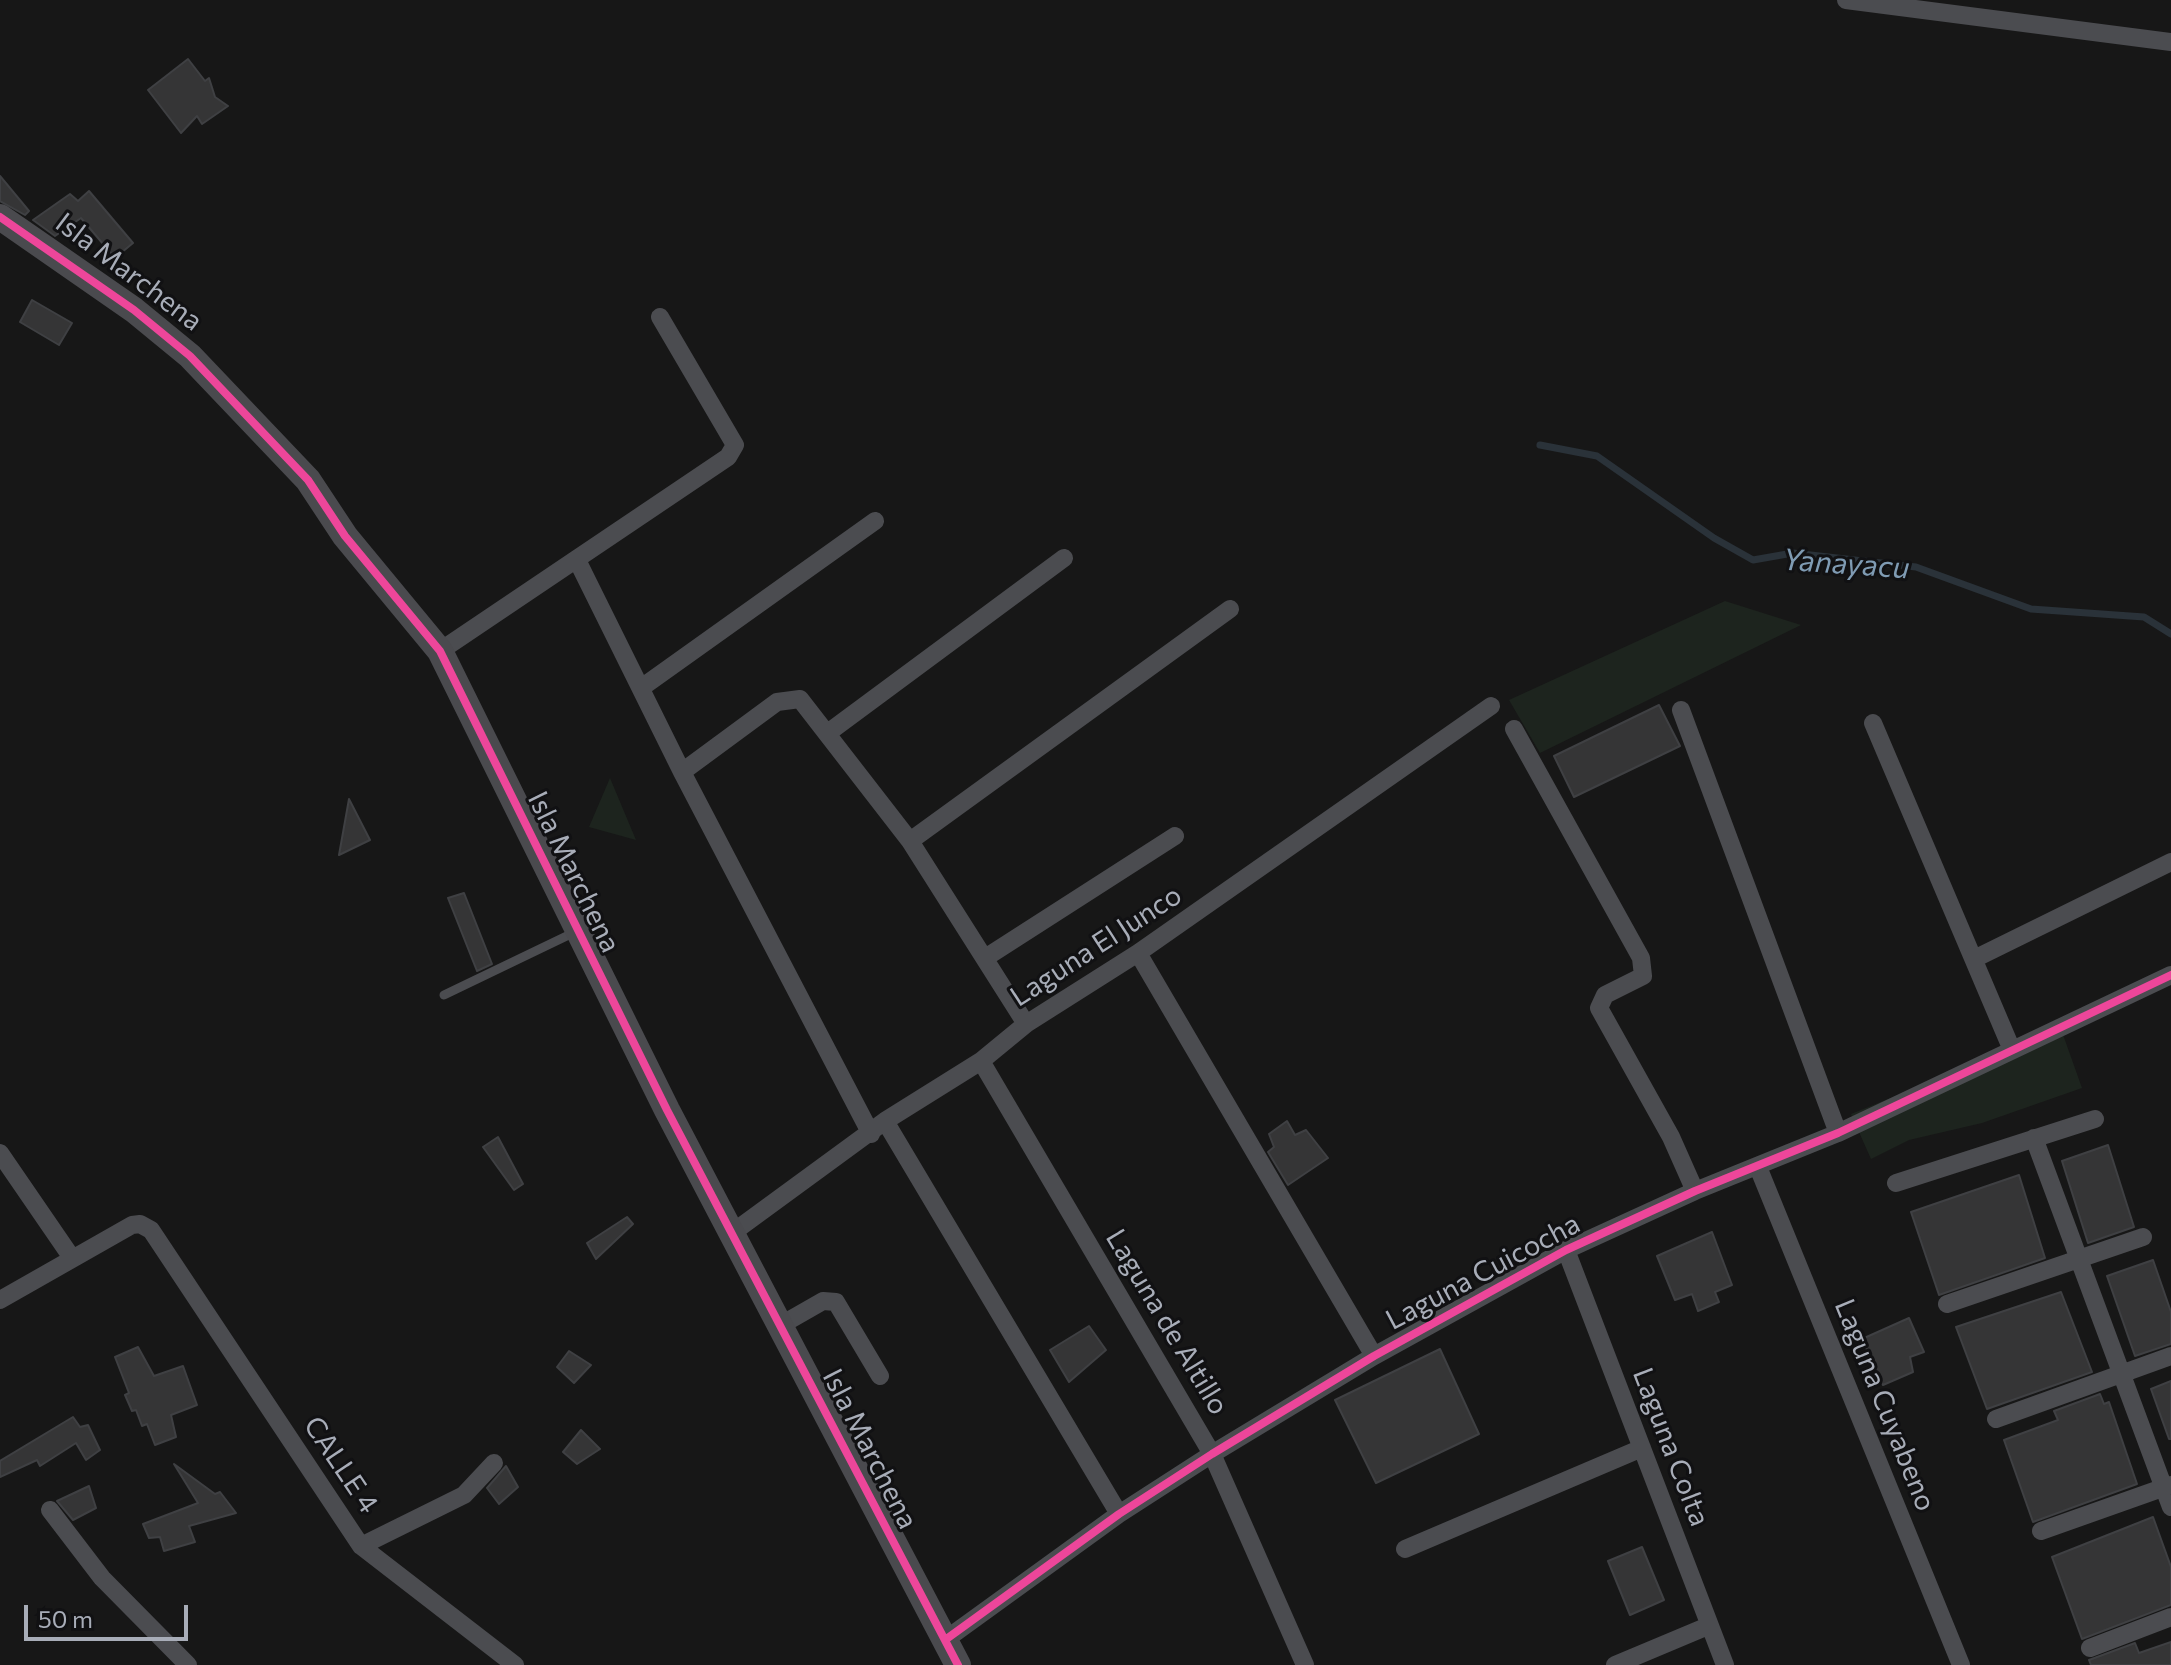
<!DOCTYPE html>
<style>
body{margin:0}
#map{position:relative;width:2171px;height:1665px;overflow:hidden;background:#171717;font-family:Commissioner,sans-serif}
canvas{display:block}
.scale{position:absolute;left:24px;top:1605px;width:164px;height:36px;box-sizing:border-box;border:4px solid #a8adb8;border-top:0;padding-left:10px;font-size:24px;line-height:28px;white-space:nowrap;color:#a8adb8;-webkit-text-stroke:6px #111113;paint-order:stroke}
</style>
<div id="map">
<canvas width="2171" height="1665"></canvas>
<div class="scale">50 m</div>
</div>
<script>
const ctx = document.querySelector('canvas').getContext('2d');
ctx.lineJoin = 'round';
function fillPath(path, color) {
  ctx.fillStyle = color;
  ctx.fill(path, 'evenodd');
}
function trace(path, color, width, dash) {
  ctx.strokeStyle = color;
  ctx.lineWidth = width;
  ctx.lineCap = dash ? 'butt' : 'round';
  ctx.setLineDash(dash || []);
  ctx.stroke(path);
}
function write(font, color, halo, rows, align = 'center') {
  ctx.font = font + ' Commissioner,sans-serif';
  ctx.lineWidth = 6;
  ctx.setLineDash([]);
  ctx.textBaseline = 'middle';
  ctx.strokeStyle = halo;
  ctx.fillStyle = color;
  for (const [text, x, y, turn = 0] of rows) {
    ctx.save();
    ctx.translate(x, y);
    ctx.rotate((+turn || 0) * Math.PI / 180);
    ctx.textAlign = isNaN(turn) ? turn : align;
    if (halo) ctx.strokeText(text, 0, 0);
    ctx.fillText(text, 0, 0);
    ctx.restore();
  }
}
fillPath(new Path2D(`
 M1725 601 1801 625 1540 753 1509 700Z
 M610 778 636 840 589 827Z
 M2061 1029 2082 1088 1982 1123 1909 1140 1871 1159 1851 1114Z`), '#1d241e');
trace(new Path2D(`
 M1540 445 1597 456 1714 538 1753 560 1793 553 1916 567 2031 609 2144 617 2171 634`), '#2a3239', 7);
const building = new Path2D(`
 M188 59 205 81 209 78 215 97 228 106 202 124 197 116 181 133 148 90Z
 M0 176 29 211 25 215 0 201Z
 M89 191 133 243 115 258 81 218 55 236 33 220 70 194 78 201Z
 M32 300 72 323 59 345 20 322Z
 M1659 705 1680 746 1574 797 1554 756Z
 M349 799 370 840 339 855Z
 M464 893 492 964 477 971 448 898Z
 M1287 1121 1295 1135 1306 1130 1328 1158 1288 1185 1268 1152 1274 1147 1269 1134Z
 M498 1137 523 1184 514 1190 483 1147Z
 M2108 1145 2134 1227 2088 1243 2062 1161Z
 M2019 1175 2045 1258 1939 1295 1911 1212Z
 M627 1217 633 1224 596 1259 587 1243Z
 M1712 1232 1732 1285 1715 1292 1719 1302 1698 1311 1692 1294 1675 1300 1657 1256Z
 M2153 1260 2171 1312V1344L2135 1356 2107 1276Z
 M2061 1292 2092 1372 1987 1409 1956 1327Z
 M1909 1318 1924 1352 1910 1357 1913 1372 1883 1385 1862 1339Z
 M1089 1326 1106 1350 1069 1382 1050 1350Z
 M138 1347 154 1376 183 1366 197 1405 171 1415 176 1437 155 1445 147 1424 142 1426 136 1410 132 1411 125 1395 129 1393 115 1357Z
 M1440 1349 1479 1434 1376 1483 1335 1400Z
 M569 1351 591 1365 574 1383 557 1367Z
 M2171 1381V1439H2169L2151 1389Z
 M2100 1394 2104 1404 2109 1402 2137 1484 2033 1522 2004 1440 2058 1420 2054 1411Z
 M73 1417 80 1427 88 1425 100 1450 86 1460 76 1443 40 1466 37 1460 0 1477V1461Z
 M581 1430 600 1449 577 1464 563 1452Z
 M174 1464 215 1494 220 1492 236 1513 189 1526 195 1542 164 1551 160 1537 149 1538 143 1524 198 1503Z
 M506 1466 518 1487 499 1504 487 1488Z
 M89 1486 96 1508 73 1520 57 1501Z
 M2153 1517 2171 1567V1605L2082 1639 2052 1557Z
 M1642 1547 1664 1600 1630 1615 1608 1561Z
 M2171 1642V1665H2091L2089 1660 2135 1643 2139 1653Z`);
fillPath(building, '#353536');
trace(building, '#3f4043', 2);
trace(new Path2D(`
 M444 995 575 932`), '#4b4c50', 9);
trace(new Path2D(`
 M1846 0 2171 42
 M577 560 682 772 871 1134
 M440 651 728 457 735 445 660 317
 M641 688 875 521
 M1681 710 1838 1133
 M1873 723 2012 1050
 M1514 729 1641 958 1643 976 1605 995 1599 1008 1671 1137 1695 1191
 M829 732 1064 558
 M682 772 777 702 800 699 910 841 1026 1024
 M910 841 1230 609
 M1138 953 1374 1356
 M985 958 1175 836
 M1974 959 2171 862
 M981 1061 1212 1454 1305 1665
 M885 1121 1119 1514
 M2034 1138 2171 1507
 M0 1153 72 1258
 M1758 1167 1961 1665
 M1896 1183 2095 1119
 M732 1233 885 1121 981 1061 1026 1024 1138 953 1491 706
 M1566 1250 1725 1665
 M0 1300 132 1225 140 1224 151 1230 361 1546 515 1665
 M1947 1304 2143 1237
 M781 1325 823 1301 836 1302 880 1376
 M1996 1419 2171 1356
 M50 1510 102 1578 188 1665
 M2041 1531 2171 1485
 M361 1546 464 1495 494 1463
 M1405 1549 1642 1448
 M945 1640 1119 1514 1212 1454 1374 1356 1566 1250 1695 1191 1838 1133 2171 975
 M2090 1648 2171 1617
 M1615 1665 1708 1626`), '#4b4c50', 18);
trace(new Path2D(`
 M0 217 134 310 190 356 308 480 345 536 440 651 667 1110 958 1665`), '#4a4a4e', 26);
trace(new Path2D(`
 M0 217 134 310 190 356 308 480 345 536 440 651 667 1110 958 1665
 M945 1640 1119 1514 1212 1454 1374 1356 1566 1250 1695 1191 1838 1133 2171 975`), '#ed469a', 8);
write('28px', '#a8adb8', '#111113', [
 ["Isla Marchena",129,272,37],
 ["Isla Marchena",574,872,64],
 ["Laguna El Junco",1096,946,-33],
 ["Laguna Cuicocha",1483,1272,-28],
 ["Laguna de Altillo",1167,1322,59],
 ["Laguna Cuyabeno",1885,1405,68],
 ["Laguna Colta",1671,1447,69],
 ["Isla Marchena",870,1449,63],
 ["CALLE 4",341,1465,56]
]);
write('italic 30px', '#7f9bb3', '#111113', [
 ["Yanayacu",1846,564,4]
]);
</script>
